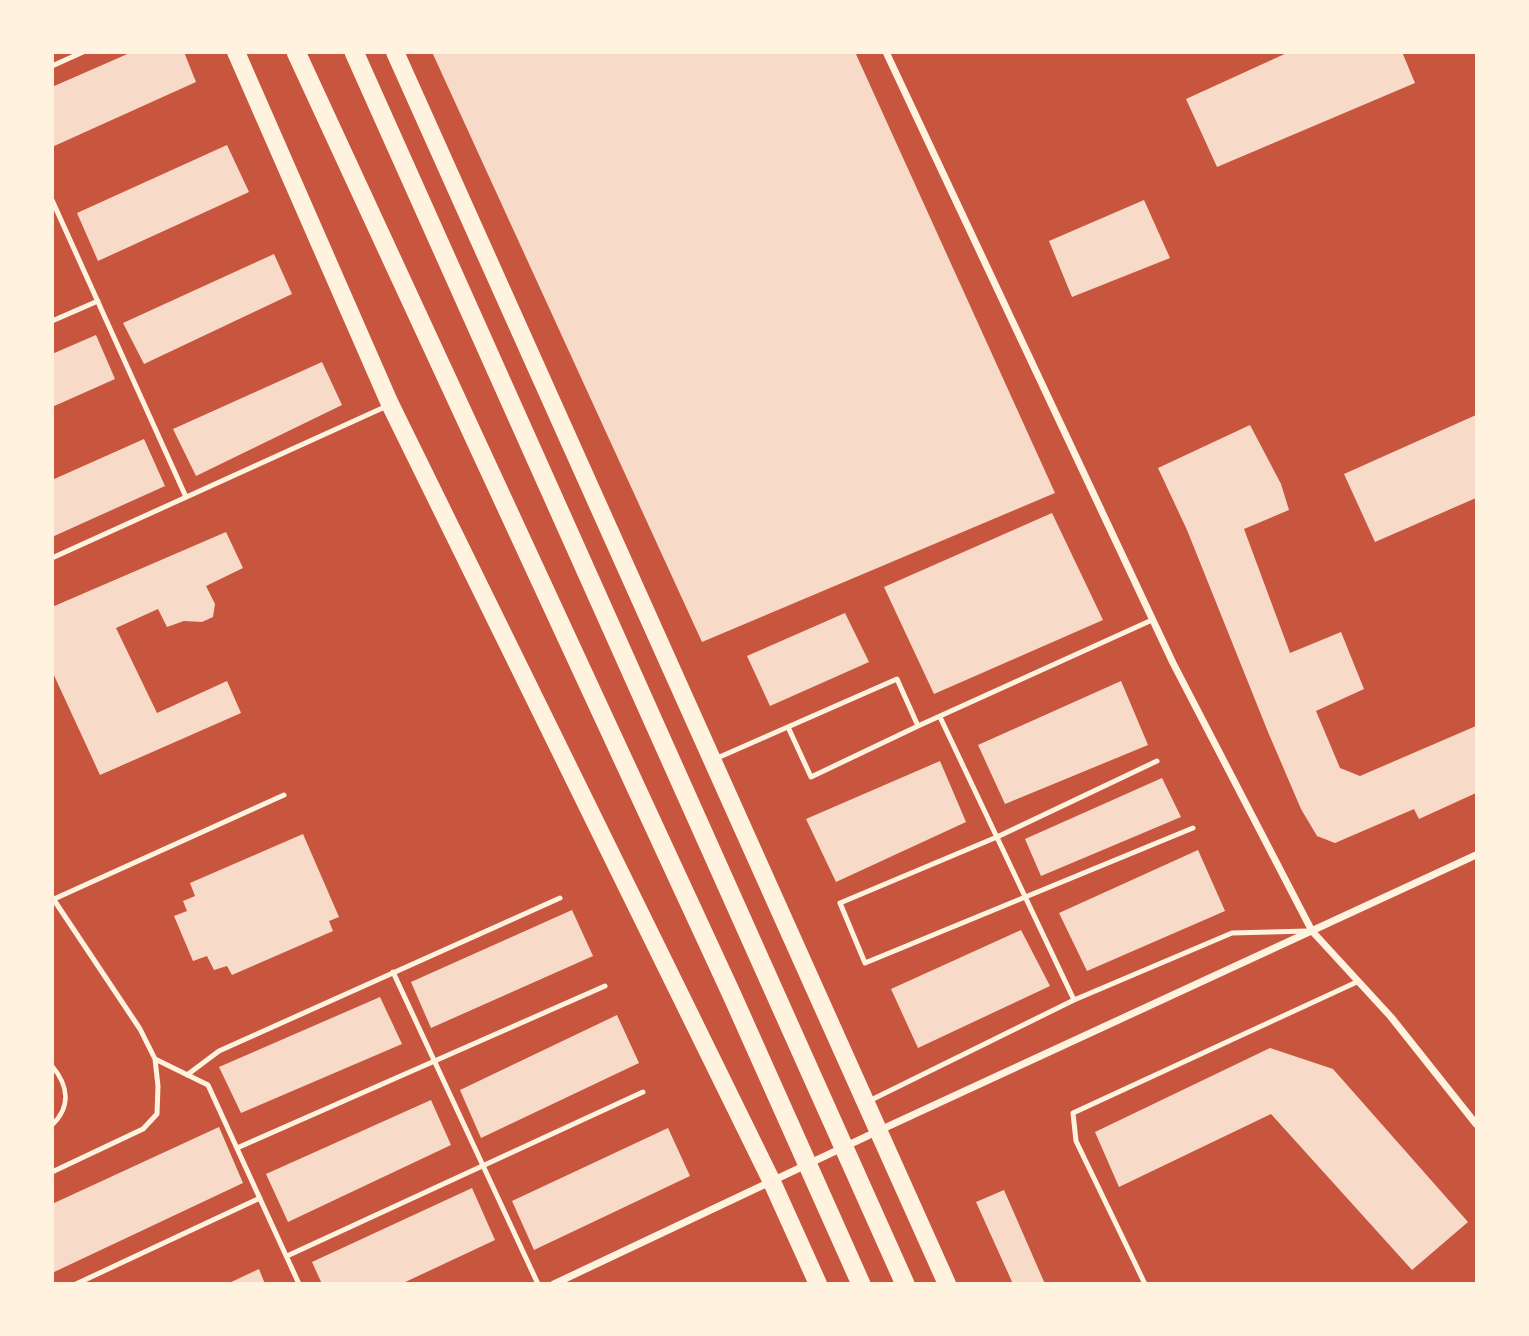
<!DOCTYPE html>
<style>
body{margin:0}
#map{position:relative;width:1529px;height:1336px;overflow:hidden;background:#c8553d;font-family:Literata,serif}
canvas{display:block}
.frame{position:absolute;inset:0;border:54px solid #fff3e0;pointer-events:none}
</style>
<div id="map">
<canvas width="1529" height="1336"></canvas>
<div class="frame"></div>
</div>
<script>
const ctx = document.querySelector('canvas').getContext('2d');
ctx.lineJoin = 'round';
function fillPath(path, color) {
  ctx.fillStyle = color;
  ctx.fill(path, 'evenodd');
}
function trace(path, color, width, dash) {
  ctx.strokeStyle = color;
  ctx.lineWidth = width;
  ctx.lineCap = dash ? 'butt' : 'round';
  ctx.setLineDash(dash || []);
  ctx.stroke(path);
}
fillPath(new Path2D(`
 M132 52H184L196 82 52 147V87Z
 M432 52H855L1055 493 702 642Z
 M1289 52H1402L1415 83 1217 167 1186 99Z
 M227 145 249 192 98 261 77 213Z
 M1144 200 1170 258 1072 297 1049 241Z
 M274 254 292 294 144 364 123 323Z
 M96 335 115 379 52 407V354Z
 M322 362 342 405 196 476 173 429Z
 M1476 415V498L1375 542 1344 474Z
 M1250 425 1281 484 1289 510 1244 529 1290 653 1341 632 1364 689 1316 711 1340 768 1360 776 1476 726V793L1419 819 1414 809 1335 843 1317 836 1301 809 1268 732 1187 530 1158 468Z
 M144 439 165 486 52 537V480Z
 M1052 513 1103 620 934 694 884 587Z
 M226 532 243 568 206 586 215 604 213 617 202 622 184 621 167 627 158 609 116 628 157 713 227 681 241 713 100 775 52 671V607Z
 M845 613 869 662 770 706 747 656Z
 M1121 681 1148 745 1005 804 978 745Z
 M940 761 966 822 836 882 806 819Z
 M1162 778 1181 817 1041 876 1025 839Z
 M303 834 339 917 329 921 333 931 232 975 227 966 214 970 207 956 193 961 174 916 187 911 183 901 195 896 190 883Z
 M1198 850 1225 911 1087 971 1059 913Z
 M572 910 593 956 431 1028 411 982Z
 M1021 930 1050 986 918 1048 891 989Z
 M380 997 402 1044 241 1113 219 1067Z
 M617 1015 639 1063 481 1138 460 1090Z
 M1270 1048 1333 1069 1468 1222 1412 1270 1271 1114 1119 1187 1095 1132Z
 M431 1100 451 1145 288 1222 266 1174Z
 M219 1127 243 1183 52 1273V1204Z
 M668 1128 690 1176 534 1250 512 1201Z
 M472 1188 495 1240 401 1284H322L312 1262Z
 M1004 1190 1045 1284H1013L976 1202Z
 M259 1269 265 1284H227Z`), '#f7dbc8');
trace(new Path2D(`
 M52 1066C69 1086 71 1107 52 1125`), '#fff3e0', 4.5);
trace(new Path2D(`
 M52 66 83 52
 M52 200 186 497
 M52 321 98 301
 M52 558 387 406
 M940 717 1074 1000
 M788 727 811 777 918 726
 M715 759 897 679 918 726 1152 620
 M1157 761 997 837 840 903 865 963 1193 828
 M52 897 140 1029 155 1059 158 1086 157 1114 143 1129 52 1172
 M54 899 284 795
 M393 972 538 1284
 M155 1059 208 1085 299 1284
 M187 1075 219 1051 560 898
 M869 1101 1074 1000 1232 933 1308 931
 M237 1148 605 986
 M287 1256 643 1092
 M76 1284 260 1198
 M1145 1284 1076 1141 1073 1113 1359 981`), '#fff3e0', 5);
trace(new Path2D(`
 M886 52 1173 663 1312 931 1391 1017 1476 1124
 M554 1284 878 1131 1476 855`), '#fff3e0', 7);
trace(new Path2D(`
 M236 52 390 404 772 1182 818 1284
 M395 52 947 1284`), '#fff3e0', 18);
trace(new Path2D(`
 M296 52 731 993 861 1284
 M354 52 905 1284`), '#fff3e0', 19);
</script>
